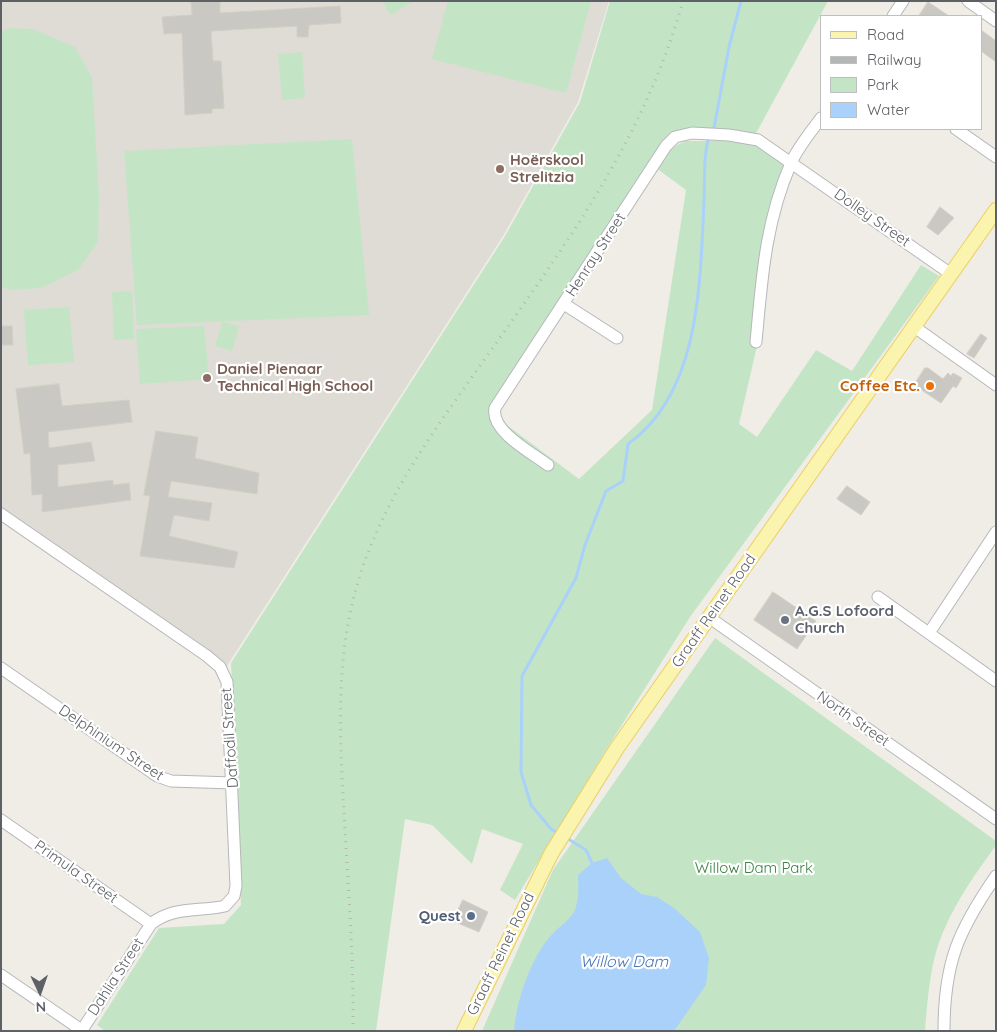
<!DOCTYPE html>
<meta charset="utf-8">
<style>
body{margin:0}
#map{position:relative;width:997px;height:1032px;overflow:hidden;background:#efede5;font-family:Quicksand,sans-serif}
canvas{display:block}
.frame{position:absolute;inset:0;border:2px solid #5d6065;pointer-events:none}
.legend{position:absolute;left:820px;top:15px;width:162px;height:115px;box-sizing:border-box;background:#fff;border:1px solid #bebfc1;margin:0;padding:6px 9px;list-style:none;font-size:15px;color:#5d6065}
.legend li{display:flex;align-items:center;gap:10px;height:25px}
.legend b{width:25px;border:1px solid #bebfc1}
.north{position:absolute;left:15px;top:967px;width:50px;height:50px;-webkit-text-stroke:4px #fff;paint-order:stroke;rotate:177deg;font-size:14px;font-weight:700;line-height:20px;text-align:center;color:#5d6065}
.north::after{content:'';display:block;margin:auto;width:18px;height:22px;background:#5d6065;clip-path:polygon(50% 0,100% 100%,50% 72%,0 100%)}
</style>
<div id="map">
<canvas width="997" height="1032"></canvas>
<div class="frame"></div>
<ul class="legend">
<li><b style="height:6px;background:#fbf4ae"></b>Road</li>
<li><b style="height:6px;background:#b5b6b6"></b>Railway</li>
<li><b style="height:14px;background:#c3e5c6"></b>Park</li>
<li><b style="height:14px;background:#aad1fa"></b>Water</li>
</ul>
<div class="north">N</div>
</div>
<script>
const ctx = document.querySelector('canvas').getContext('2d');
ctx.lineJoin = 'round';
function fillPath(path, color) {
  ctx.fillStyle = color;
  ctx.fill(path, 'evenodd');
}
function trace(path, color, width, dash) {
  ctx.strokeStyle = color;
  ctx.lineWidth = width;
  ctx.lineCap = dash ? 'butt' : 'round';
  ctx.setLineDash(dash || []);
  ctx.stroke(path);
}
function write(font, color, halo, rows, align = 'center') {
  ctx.font = font + ' Quicksand,sans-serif';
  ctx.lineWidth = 4.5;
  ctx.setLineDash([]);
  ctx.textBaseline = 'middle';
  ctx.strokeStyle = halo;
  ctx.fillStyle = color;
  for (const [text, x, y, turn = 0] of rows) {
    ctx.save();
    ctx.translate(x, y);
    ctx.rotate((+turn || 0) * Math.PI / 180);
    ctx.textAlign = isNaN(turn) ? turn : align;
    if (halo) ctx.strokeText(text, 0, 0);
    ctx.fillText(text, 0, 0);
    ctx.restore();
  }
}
fillPath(new Path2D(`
 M1 1H609L578 102 503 236 223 672 1 520Z`), '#dedcd4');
fillPath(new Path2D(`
 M382 1H413L391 15Z
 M448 1H591L566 93 432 59Z
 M610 1H828L754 137H685L665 145 492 414 579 479 652 410 686 190 656 168 668 149 686 141H753L787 165 775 205 757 346 739 424 757 437 816 350 852 371 921 265 939 276 690 617 606 750 515 900 500 890 523 844 482 829 472 864 432 825 405 819 376 1031H105L97 1025 159 928 224 924 241 905 231 663 505 236 580 102Z
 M9 28 33 29 75 47 92 78 99 196 98 242 78 270 41 288 10 290 1 286V32Z
 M302 52 305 98 282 100 278 54Z
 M352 139 369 315 137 325 124 151Z
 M132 291 134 339 114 340 112 292Z
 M69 307 74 362 28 365 24 310Z
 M222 322 239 326 232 351 215 346Z
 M204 326 209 379 140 384 136 329Z
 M715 638 996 841V845C977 872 957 899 944 930 930 961 928 997 925 1031H482L553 870Z`), '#c3e5c6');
fillPath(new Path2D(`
 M607 858 621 878 641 894 657 897 674 908 700 932 709 958 706 985 674 1031H514C516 1003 527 971 542 947 566 913 581 926 578 875L592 863Z`), '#aad1fa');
trace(new Path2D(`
 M714 128 729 47 741 1
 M560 834 551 829 531 805 521 772 522 676 576 578 585 545 606 491 623 481 628 444C701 392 700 282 704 201 705 182 703 159 708 140
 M565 837 586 850 592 863`), '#aad1fa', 3);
const building = new Path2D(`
 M191 1H220V13L340 6 341 23 309 25 308 37H297V26L211 31 213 61H221L224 108 212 109V113L185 115 182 33 164 34 162 17 192 15Z
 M928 2 949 16H919Z
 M981 30 996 41V62L981 51Z
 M940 207 954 218 938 235 927 227Z
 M1 326H12L13 345H1Z
 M981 334 987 338 974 358 967 354Z
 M925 368H928L943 379 948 373 951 376 953 373 962 378 956 388 953 386 941 403 914 385Z
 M59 384 62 406 129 400 132 422 48 432 49 448 91 442 95 461 58 465V487L113 480V485L129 483 131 500 42 512V494L32 495 30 453 24 454 16 389Z
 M156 431 198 437 195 458 259 473 257 494 171 481 168 497 212 503 209 521 174 515 169 536 238 552 234 568 140 556 150 496 144 495Z
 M847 486 870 502 861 515 837 499Z
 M773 592 816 621 797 649 754 620Z
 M463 900 488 912 479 932 453 921Z`);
fillPath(building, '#cac8c2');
trace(building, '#d3cfc4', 1);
const minor = new Path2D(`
 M968 1 996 21
 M893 16 903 1
 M956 129 996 157
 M564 304 617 338
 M913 326 996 385
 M756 342C762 278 765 223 791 163 798 147 811 132 821 118
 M548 465C532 453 490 431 495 408L666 146 675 137 692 133 729 135 758 140 951 274
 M1 514 207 656 220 667 227 682 236 886 234 896 225 906C198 912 173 906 151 924L82 1030
 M878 597 996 681
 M710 618 996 819
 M929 633 996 532
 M1 668 157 776 171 781 233 783
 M1 820 151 924
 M1 975 83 1031
 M944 1031C944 963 958 931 996 876`);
const major = new Path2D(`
 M464 1031 551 854 617 748 996 210`);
trace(minor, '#b6b7bb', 13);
trace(major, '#eacf63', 16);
trace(minor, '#fff', 11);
trace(major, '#fbf4ae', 14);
trace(new Path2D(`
 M353 1031C354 952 347 873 343 795 339 723 337 652 358 582 383 498 435 429 485 359 567 243 644 139 683 1`), '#b5b6b6', 3, [1, 6]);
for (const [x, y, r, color] of [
 [500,169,5,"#8d6e63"],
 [207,378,5,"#8d6e63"],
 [930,386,5,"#e8710a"],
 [785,620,5,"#6b7280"],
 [471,916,5,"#5c6f8a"]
]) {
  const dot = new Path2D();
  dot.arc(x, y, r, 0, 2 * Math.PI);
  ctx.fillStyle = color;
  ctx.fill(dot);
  trace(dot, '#fff', 2);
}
write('bold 15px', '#785e54', '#fff', [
 ["Hoërskool",510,160],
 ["Strelitzia",510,177],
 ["Daniel Pienaar",217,369],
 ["Technical High School",217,386]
], 'left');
write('15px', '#5d6065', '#fff', [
 ["Dolley Street",872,218,35],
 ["Henray Street",596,255,-57],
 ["Graaff Reinet Road",714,611,-55],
 ["North Street",853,719,35],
 ["Daffodil Street",230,738,-94],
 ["Delphinium Street",111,743,34],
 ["Primula Street",76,872,35],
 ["Graaff Reinet Road",501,954,-64],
 ["Dahlia Street",116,977,-57]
]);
write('bold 15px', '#c56008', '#fff', [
 ["Coffee Etc.",920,386]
], 'right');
write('bold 15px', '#5b616d', '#fff', [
 ["A.G.S Lofoord",795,611],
 ["Church",795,628]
], 'left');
write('15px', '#398041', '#fff', [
 ["Willow Dam Park",754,868]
]);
write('bold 15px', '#4e5e75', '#fff', [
 ["Quest",461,916]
], 'right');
write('italic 16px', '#4a76b4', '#fff', [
 ["Willow Dam",624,962]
]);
</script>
